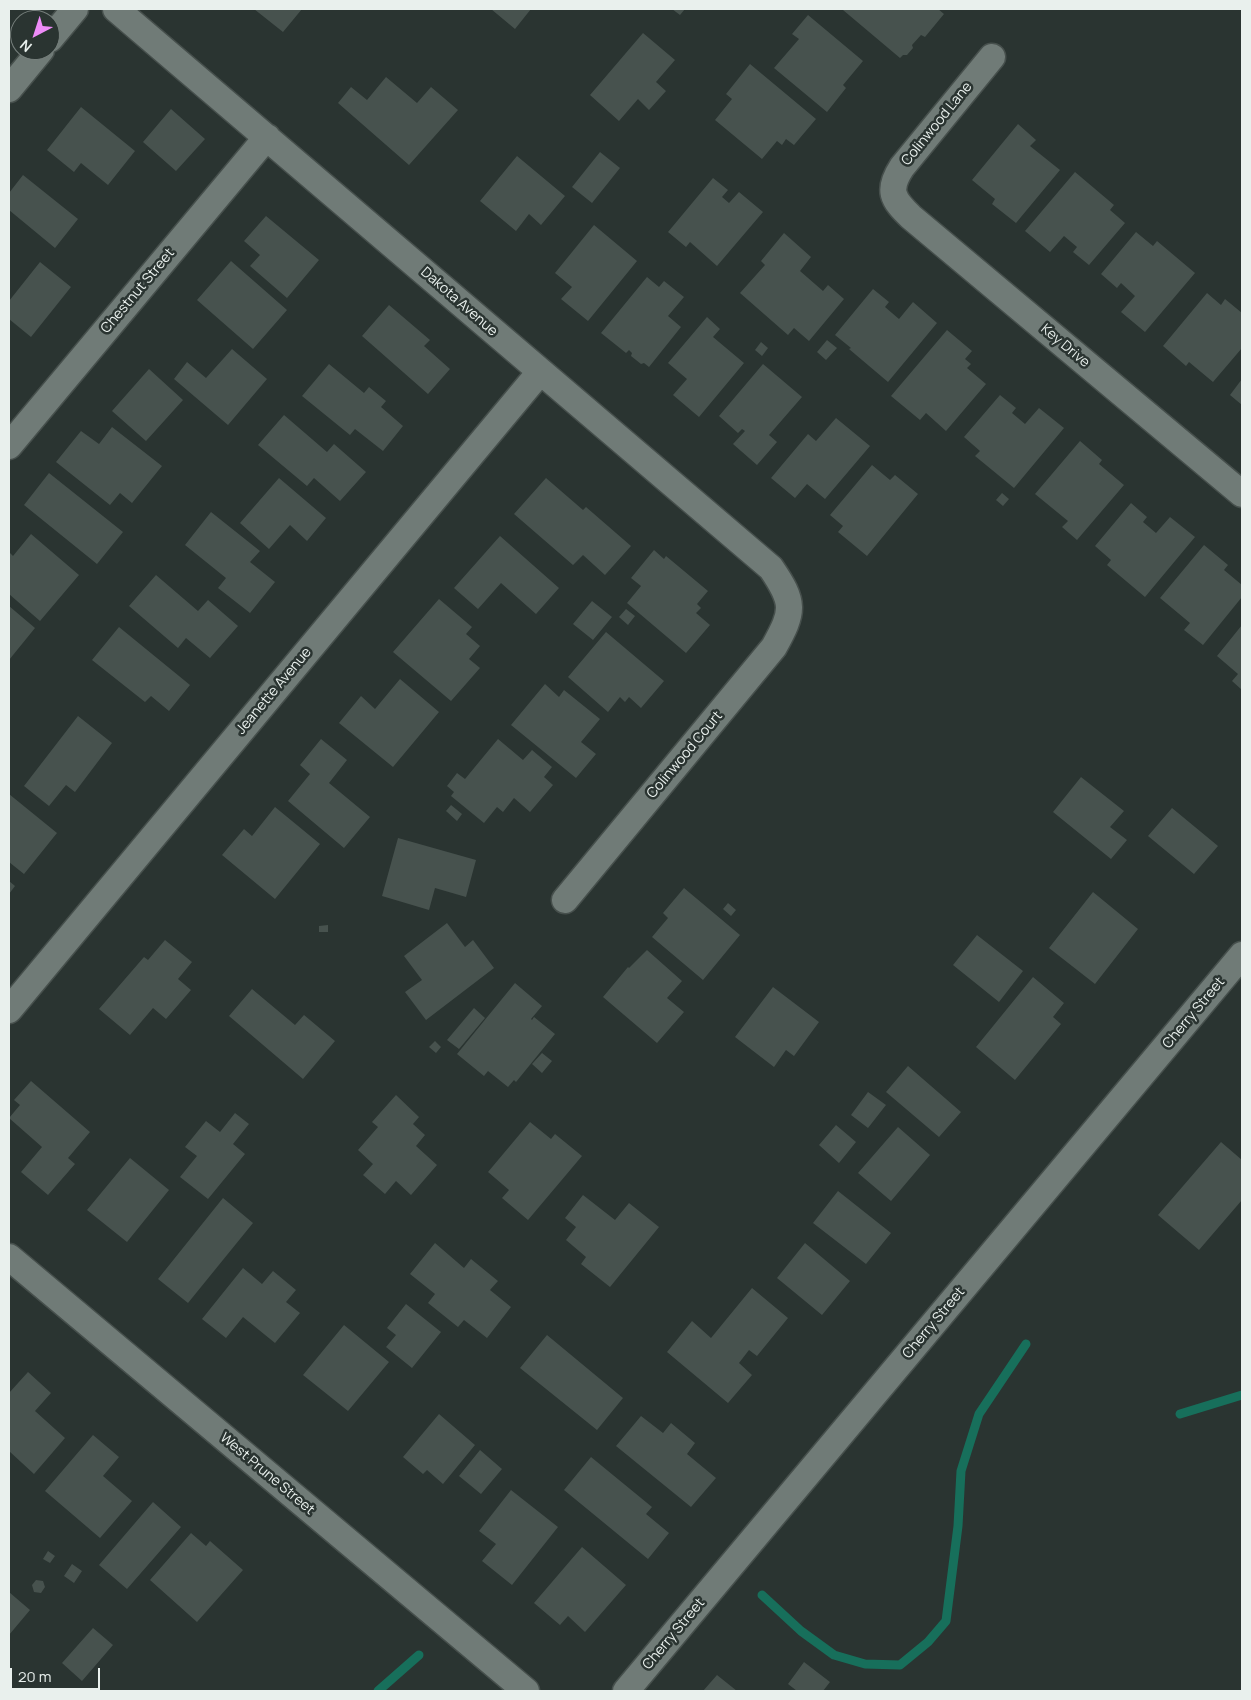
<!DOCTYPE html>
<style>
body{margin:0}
#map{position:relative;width:1251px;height:1700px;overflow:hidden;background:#2a3431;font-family:Manrope,sans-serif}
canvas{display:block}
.frame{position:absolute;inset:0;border:10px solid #e9f0ed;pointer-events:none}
.north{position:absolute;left:10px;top:10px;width:50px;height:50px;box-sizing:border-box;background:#2a3431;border:1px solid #767f7c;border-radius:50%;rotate:220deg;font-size:14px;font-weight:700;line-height:20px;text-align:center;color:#e9f0ed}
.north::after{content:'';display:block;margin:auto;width:18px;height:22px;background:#ee8cf8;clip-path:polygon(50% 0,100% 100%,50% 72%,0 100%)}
.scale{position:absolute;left:10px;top:1668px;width:90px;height:22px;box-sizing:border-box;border:2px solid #e9f0ed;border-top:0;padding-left:6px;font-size:15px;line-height:18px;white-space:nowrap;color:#e9f0ed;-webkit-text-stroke:4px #2a3431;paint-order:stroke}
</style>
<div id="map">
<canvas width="1251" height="1700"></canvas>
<div class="frame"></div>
<div class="north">N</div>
<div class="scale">20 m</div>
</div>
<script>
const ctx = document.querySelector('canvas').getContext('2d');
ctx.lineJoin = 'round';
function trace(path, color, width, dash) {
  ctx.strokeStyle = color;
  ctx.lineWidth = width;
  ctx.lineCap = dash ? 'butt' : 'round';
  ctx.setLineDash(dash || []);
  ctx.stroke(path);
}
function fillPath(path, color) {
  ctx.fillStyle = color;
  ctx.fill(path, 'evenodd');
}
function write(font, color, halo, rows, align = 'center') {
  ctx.font = font + ' Manrope,sans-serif';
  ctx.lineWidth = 5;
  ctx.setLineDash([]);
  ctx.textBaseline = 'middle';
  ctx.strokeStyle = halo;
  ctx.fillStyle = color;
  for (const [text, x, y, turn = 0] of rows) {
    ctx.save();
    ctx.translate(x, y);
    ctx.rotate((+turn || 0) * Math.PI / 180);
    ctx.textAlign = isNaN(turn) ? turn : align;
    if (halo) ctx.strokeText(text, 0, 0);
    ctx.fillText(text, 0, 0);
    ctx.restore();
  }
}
trace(new Path2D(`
 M1180 1414 1242 1395
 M762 1595 801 1631 834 1655 865 1664 900 1665 928 1642 946 1621 958 1526 961 1471 979 1414 1026 1344
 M378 1691 419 1655`), '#176f5b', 9);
fillPath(new Path2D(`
 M254 9H302L283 32Z
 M491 9H531L515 29Z
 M672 9H685L680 15Z
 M844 9H938L944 14 925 37 921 35 912 45 913 48 907 55H903L900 58 843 10Z
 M808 15 863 61 843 85 846 88 827 112 774 68 799 39 792 34Z
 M643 33 675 60 656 82 666 91 649 110 638 99 619 121 590 95Z
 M750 64 816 119 794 145 786 139 782 145 777 141 762 159 715 120 732 99 726 94Z
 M386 77 417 103 431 87 458 110 409 165 338 103 351 87 367 100Z
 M81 107 135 151 108 185 81 163 74 172 47 150Z
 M171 109 205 139 176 171 143 142Z
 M1018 124 1036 140 1030 146 1060 170 1016 223 992 204 995 199 972 180Z
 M600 152 620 168 592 203 572 187Z
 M517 156 565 196 541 225 529 214 516 231 480 201Z
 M1075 172 1114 205 1110 210 1125 223 1089 265 1073 252 1077 247 1064 236 1050 252 1025 231Z
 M23 175 78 219 55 248 9 210V193Z
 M713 178 728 190 722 197 729 203 739 192 763 212 717 266 690 242 686 247 668 232Z
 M266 216 319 260 287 298 250 266 260 255 244 241Z
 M594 225 637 261 588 321 561 299 572 287 555 273Z
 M1136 232 1153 246 1157 241 1195 273 1145 332 1121 312 1135 296 1121 283 1117 288 1101 274Z
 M784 233 811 257 800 271 823 291 828 285 844 299 809 341 794 328 788 335 740 293 765 265 761 261Z
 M231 261 287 310 253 349 197 300Z
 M40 262 71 287 31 337 9 319V301Z
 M647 277 659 287 664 281 684 297 668 316 681 327 649 367 644 363 641 364 631 356 632 353 629 350 626 353 601 333Z
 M873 289 889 302 885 307 899 319 913 302 937 323 888 382 849 349 851 348 835 335Z
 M1207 293 1221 305 1225 299 1242 313V348L1213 382 1189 362 1186 366 1163 346Z
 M389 305 430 340 424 346 450 369 428 394 362 336Z
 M707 317 720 329 713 337 744 363 699 417 673 395 687 379 668 363Z
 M947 330 972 351 965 359 971 364 967 368 986 384 946 431 926 413 920 420 891 396Z
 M827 340 837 348 826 360 817 352Z
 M761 342 768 348 762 356 755 350Z
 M232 349 267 379 228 425 174 379 187 362 206 378Z
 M329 364 364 393 369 387 386 401 381 407 403 426 383 451 355 429 350 435 302 396Z
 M763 364 802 397 769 435 777 442 757 465 733 444 745 431 742 429 738 433 719 416Z
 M149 369 183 400 146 441 112 411Z
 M1242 379V405L1230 395Z
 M1000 395 1016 408 1012 413 1025 424 1039 408 1064 428 1014 488 975 456 980 451 964 437Z
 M284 415 327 452 334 444 366 472 340 501 314 478 307 486 258 445Z
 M836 418 870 446 825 499 807 484 795 498 771 478 808 434 816 441Z
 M112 427 162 466 132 503 120 493 110 505 56 462 81 431 99 444Z
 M1080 441 1102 460 1099 464 1124 485 1077 540 1062 527 1068 521 1035 494Z
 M872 465 890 480 895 475 918 494 867 556 838 532 843 526 830 515Z
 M49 473 123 532 97 564 24 505Z
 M279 478 326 518 307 541 290 525 269 549 240 523Z
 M546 478 583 510 586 507 631 546 605 575 583 555 573 565 514 514Z
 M1002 493 1009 499 1003 506 996 500Z
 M1131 503 1147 517 1143 522 1156 533 1170 517 1195 537 1145 597 1107 565 1111 560 1095 546Z
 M211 512 260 551 250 562 275 582 250 613 218 588 226 578 185 545Z
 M31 534 79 575 40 621 9 594V552L13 556Z
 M500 536 559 588 536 614 501 583 478 609 454 588Z
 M1204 545 1228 565 1224 570 1242 585V597L1203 645 1184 630 1190 623 1160 598Z
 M654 550 664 559 666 556 708 591 697 604 701 608 696 613 710 625 686 653 627 603 641 586 631 578Z
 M156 575 198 611 208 600 238 626 210 658 186 638 178 648 129 606Z
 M439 599 472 627 466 634 480 646 469 659 480 668 451 701 393 652Z
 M592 601 612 617 593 640 573 624Z
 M9 606 35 628 9 660Z
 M626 609 635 616 628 625 619 617Z
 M1242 625V690L1232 681 1238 674 1217 656Z
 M119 627 190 685 169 711 151 696 145 702 92 660Z
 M606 632 664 681 641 708 629 697 625 702 620 697 608 712 568 677Z
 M400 679 439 712 393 767 339 723 361 696 375 709Z
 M545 684 559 697 564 690 600 719 581 742 596 754 576 778 511 725Z
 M78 716 112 743 75 792 66 785 49 806 24 786Z
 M321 739 347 760 329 783 370 817 344 848 288 801 310 774 300 765Z
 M498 739 523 760 532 750 552 767 544 777 553 785 530 812 514 798 503 812 497 807 484 823 451 796 454 792 447 786 457 773 465 779Z
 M1081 777 1124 811 1110 827 1127 840 1111 859 1053 812Z
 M9 794 57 833 24 874 9 862Z
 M451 805 462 814 457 821 446 811Z
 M275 807 320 844 275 899 222 855 244 829 252 836Z
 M1172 808 1218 846 1194 874 1148 836Z
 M398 838 476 860 466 897 435 888 429 910 382 896Z
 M9 881 15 886 9 894Z
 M684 888 740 935 703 980 652 937 668 918 663 913Z
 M1093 892 1138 929 1095 984 1049 948Z
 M728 903 736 910 731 916 723 909Z
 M447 923 465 947 473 940 494 968 426 1020 405 992 422 980 404 956Z
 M328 925V932H319V926Z
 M977 935 1023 971 999 1002 953 965Z
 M165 940 192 962 178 979 191 990 166 1019 153 1008 130 1035 99 1009 144 957 148 960Z
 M647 950 682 981 667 998 684 1012 657 1043 603 997 628 967 629 968Z
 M1033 977 1064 1003 1053 1017 1061 1024 1015 1080 976 1047Z
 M515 983 542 1006 531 1019 532 1020 534 1017 555 1034 516 1082 514 1080 508 1087 488 1071 484 1076 457 1054Z
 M773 987 819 1022 794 1056 786 1050 774 1067 735 1037Z
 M252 989 295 1025 304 1015 335 1041 303 1079 229 1016Z
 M474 1008 485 1018 459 1049 447 1040Z
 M435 1041 441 1047 436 1053 429 1047Z
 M542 1053 552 1061 542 1073 532 1064Z
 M908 1066 961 1112 939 1137 886 1092Z
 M31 1081 90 1132 68 1158 75 1164 48 1195 21 1172 42 1147 9 1118 20 1105 14 1100Z
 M868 1092 886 1105 868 1128 851 1115Z
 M396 1095 419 1117 413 1124 425 1135 416 1146 437 1165 411 1195 396 1181 385 1194 363 1175 373 1164 358 1150 378 1127 372 1122Z
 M235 1113 249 1124 233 1144 245 1154 208 1199 180 1177 197 1156 185 1147 206 1121 220 1132Z
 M530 1122 551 1139 555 1134 582 1156 528 1220 502 1198 509 1190 488 1172Z
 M836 1125 856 1142 839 1163 819 1145Z
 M898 1127 930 1155 891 1201 858 1173Z
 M1221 1142 1242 1160V1200L1199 1250 1158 1215Z
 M130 1158 169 1190 127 1242 87 1210Z
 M838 1191 891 1233 866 1264 813 1223Z
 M583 1195 615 1220 629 1203 659 1227 610 1287 581 1264 586 1257 566 1240 576 1227 565 1218Z
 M223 1198 253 1223 188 1303 158 1279Z
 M435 1243 464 1268 471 1259 498 1281 490 1290 511 1307 487 1338 464 1320 458 1327 428 1303 435 1294 410 1274Z
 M805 1243 850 1281 822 1315 777 1278Z
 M243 1268 262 1284 273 1271 296 1290 286 1302 300 1313 275 1343 243 1317 226 1338 202 1319Z
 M752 1288 788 1318 757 1356 749 1350 739 1363 752 1375 728 1403 667 1352 692 1321 711 1338Z
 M406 1304 441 1332 412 1368 386 1347 396 1335 387 1328Z
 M344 1325 389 1362 348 1411 303 1375Z
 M547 1335 623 1398 597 1430 520 1368Z
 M28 1372 51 1393 35 1411 65 1438 34 1474 9 1451V1393Z
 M439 1414 475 1445 443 1484 427 1470 423 1474 403 1457Z
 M641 1416 663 1433 671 1423 695 1443 687 1454 716 1478 691 1507 616 1446Z
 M93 1435 119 1457 103 1476 132 1501 100 1538 45 1491Z
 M480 1450 502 1469 481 1494 459 1476Z
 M591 1457 652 1507 646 1514 669 1533 648 1559 564 1490Z
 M511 1490 558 1527 512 1585 482 1561 496 1544 479 1531Z
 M153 1502 181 1527 127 1589 99 1565Z
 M191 1533 206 1546 210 1541 243 1570 197 1622 150 1580Z
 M582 1547 626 1585 585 1632 568 1616 560 1625 534 1603Z
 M48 1551 55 1556 50 1563 43 1559Z
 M72 1564 82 1571 74 1583 64 1576Z
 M36 1580 43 1581 45 1587 41 1593 34 1592 32 1585Z
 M9 1592 30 1610 9 1635Z
 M93 1628 113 1645 82 1681 62 1663Z
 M804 1662 830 1682 823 1691H797L788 1684Z
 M717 1675 737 1691H703Z`), '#47524e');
const street = new Path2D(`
 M116 9 771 568C795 603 794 611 774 647L565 900
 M50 39 75 9
 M992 57 902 167C887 190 892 199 911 217L1242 494
 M9 89 41 50
 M9 446 267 137
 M9 1010 540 372
 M9 1257 526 1691
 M626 1691 1242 955`);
trace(street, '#464f4c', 29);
trace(street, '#707b77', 26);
write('14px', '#e9f0ed', '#2a3431', [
 ["Colinwood Lane",937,124,-51],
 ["Chestnut Street",138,291,-50],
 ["Dakota Avenue",459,302,41],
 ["Key Drive",1065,346,40],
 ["Jeanette Avenue",274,691,-50],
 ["Colinwood Court",685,755,-50],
 ["Cherry Street",1194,1013,-50],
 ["Cherry Street",934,1323,-50],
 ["West Prune Street",267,1474,40],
 ["Cherry Street",674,1634,-50]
]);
</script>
